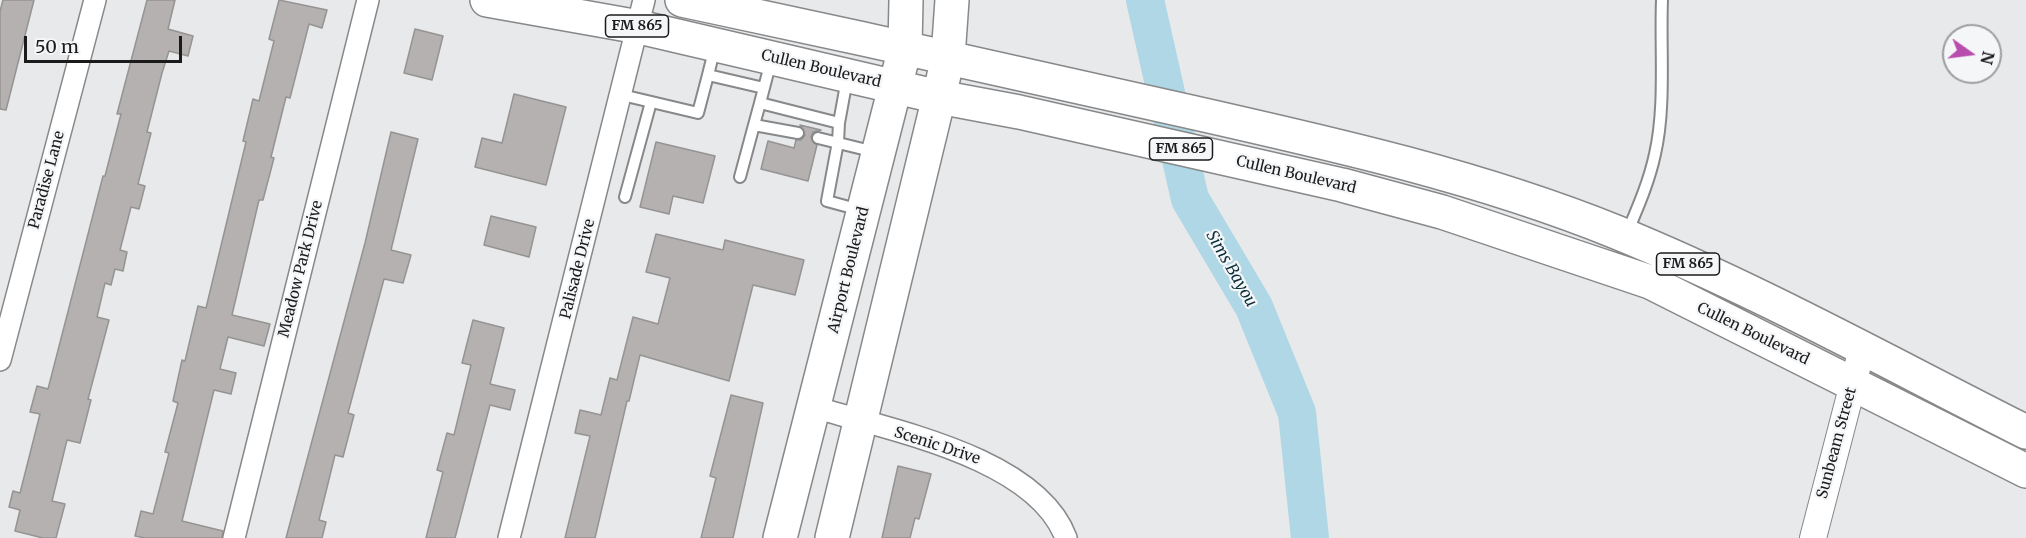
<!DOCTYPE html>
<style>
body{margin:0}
#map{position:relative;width:2026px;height:538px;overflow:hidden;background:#e7e9eb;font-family:Merriweather,serif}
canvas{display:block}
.north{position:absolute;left:1942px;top:24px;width:60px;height:60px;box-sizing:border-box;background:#f4f6f8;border:2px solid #9d9ea0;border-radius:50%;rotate:104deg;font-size:16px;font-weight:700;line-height:24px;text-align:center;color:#1b1b1c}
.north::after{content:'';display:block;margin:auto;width:21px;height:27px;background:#b94dae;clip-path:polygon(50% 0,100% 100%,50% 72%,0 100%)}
.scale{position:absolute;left:24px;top:36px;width:158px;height:27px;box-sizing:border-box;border:3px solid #1b1b1c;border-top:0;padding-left:8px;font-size:18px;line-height:21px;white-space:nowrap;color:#1b1b1c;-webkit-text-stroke:4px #f4f6f8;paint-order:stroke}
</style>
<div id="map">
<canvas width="2026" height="538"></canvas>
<div class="north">N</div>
<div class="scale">50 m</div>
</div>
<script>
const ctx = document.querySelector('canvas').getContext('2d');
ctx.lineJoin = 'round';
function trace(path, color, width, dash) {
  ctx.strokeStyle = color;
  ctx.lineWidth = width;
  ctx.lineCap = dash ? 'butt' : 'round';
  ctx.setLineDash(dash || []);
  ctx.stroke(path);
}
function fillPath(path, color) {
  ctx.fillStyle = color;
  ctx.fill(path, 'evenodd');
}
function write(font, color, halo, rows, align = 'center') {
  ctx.font = font + ' Merriweather,serif';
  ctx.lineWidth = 4.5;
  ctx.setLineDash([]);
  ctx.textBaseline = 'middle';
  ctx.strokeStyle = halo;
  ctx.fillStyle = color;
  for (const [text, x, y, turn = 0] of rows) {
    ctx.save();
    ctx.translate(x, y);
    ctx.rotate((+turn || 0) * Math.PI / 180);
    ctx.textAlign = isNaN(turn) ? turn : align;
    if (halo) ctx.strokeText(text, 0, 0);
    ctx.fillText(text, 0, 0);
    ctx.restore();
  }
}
trace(new Path2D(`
 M1145 0 1190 199 1254 307 1297 413 1310 538`), '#b0d7e5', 38);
const building = new Path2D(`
 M3 0H34L6 110 0 109V11Z
 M147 0H175L168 29 193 36 188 56 169 51 162 73 147 132 151 133 138 184 145 186 139 209 131 207 120 250 127 252 123 271 115 269 111 285 105 283 97 317 109 320 88 399 91 400 80 443 67 440 52 501 65 504 56 538H43L15 531 20 510 9 507 13 491 20 493 40 414 30 412 37 386 48 389 103 176H105L121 114H117Z
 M279 0 327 10 322 28 309 24 290 98 286 97 271 157 274 158 263 200H259L232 315 270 324 264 346 228 337 220 369 236 373 231 394 214 390 182 521 223 531 222 538H145L135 536 141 511 153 514 169 453 165 452 178 403 173 401 182 360 185 361 198 306 206 308 246 142 243 141 253 99 259 101 274 41 269 39Z
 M415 29 443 36 432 80 404 73Z
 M514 94 566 107 546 185 475 167 482 138 502 143Z
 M800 125 821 130 813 132 811 137 817 145 808 181 761 169 768 141 794 148 796 140H801L805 135Z
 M391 132 418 139 391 250 411 255 403 283 384 279 348 413 354 415 343 457 335 455 319 520 326 522 322 538H286L365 243Z
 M656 142 715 156 703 203 673 196 669 214 640 207Z
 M491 216 536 227 529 257 484 245Z
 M656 234 723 250 725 240 804 260 795 295 753 285 729 381 640 355 629 401H627L595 538H565L590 436 575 433 580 410 601 415 610 378 617 380 633 317 658 324 670 278 646 272Z
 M473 320 504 328 490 384 515 390 510 410 490 405 455 538H426L443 472 437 470 447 433 454 435 471 365 462 363Z
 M731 395 763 403 733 538H701L716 478 710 476Z
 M898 466 931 474 919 519 915 518 910 538H882Z`);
fillPath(building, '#b4b1b0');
trace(building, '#969393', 1.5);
const service = new Path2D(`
 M715 47 708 75 764 88
 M771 61 760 103 839 123 847 79
 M622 95 698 113 708 75
 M760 103 754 125 798 133
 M839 123 838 142 827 201 860 210
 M818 138 875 152
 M740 177 754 125
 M625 197 651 102
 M1627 233C1638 207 1649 182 1655 154 1666 106 1660 49 1662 0`);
const minor = new Path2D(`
 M0 360 95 0
 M814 407C889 430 1036 457 1066 538
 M234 538 368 0
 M509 538 644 0`);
const tertiary = new Path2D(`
 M1813 538 1862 349`);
const primary = new Path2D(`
 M487 0 639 27 939 97 1019 112 1342 185 1442 212 1650 282 2026 471
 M682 0C852 36 1021 73 1191 112 1333 144 1480 177 1616 232 1756 289 1891 364 2026 432
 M780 538 905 48 906 0
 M832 538 939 97 948 57 952 0`);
trace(service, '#87888a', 14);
trace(minor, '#87888a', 24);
trace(tertiary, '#87888a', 28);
trace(primary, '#87888a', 36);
trace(service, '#fff', 10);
trace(minor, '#fff', 21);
trace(tertiary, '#fff', 26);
trace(primary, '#fff', 33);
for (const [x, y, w] of [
 [637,26,63],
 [1181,149,63],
 [1688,264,63]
]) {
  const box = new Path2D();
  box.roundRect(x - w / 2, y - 11, w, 22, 4.5);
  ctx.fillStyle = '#f4f6f8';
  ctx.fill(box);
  trace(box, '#1b1b1c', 1.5);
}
write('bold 14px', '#1b1b1c', null, [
 ["FM 865",637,26],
 ["FM 865",1181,149],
 ["FM 865",1688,264]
]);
write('15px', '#1b1b1c', '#f4f6f8', [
 ["Cullen Boulevard",821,69,13],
 ["Cullen Boulevard",1296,175,13],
 ["Paradise Lane",47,180,-75],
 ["Meadow Park Drive",301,269,-76],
 ["Palisade Drive",578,269,-76],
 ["Airport Boulevard",849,270,-76],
 ["Cullen Boulevard",1753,334,26],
 ["Sunbeam Street",1837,443,-75],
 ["Scenic Drive",937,446,18]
]);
write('italic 16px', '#0a2f3a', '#f4f6f8', [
 ["Sims Bayou",1231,269,60]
]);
</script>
